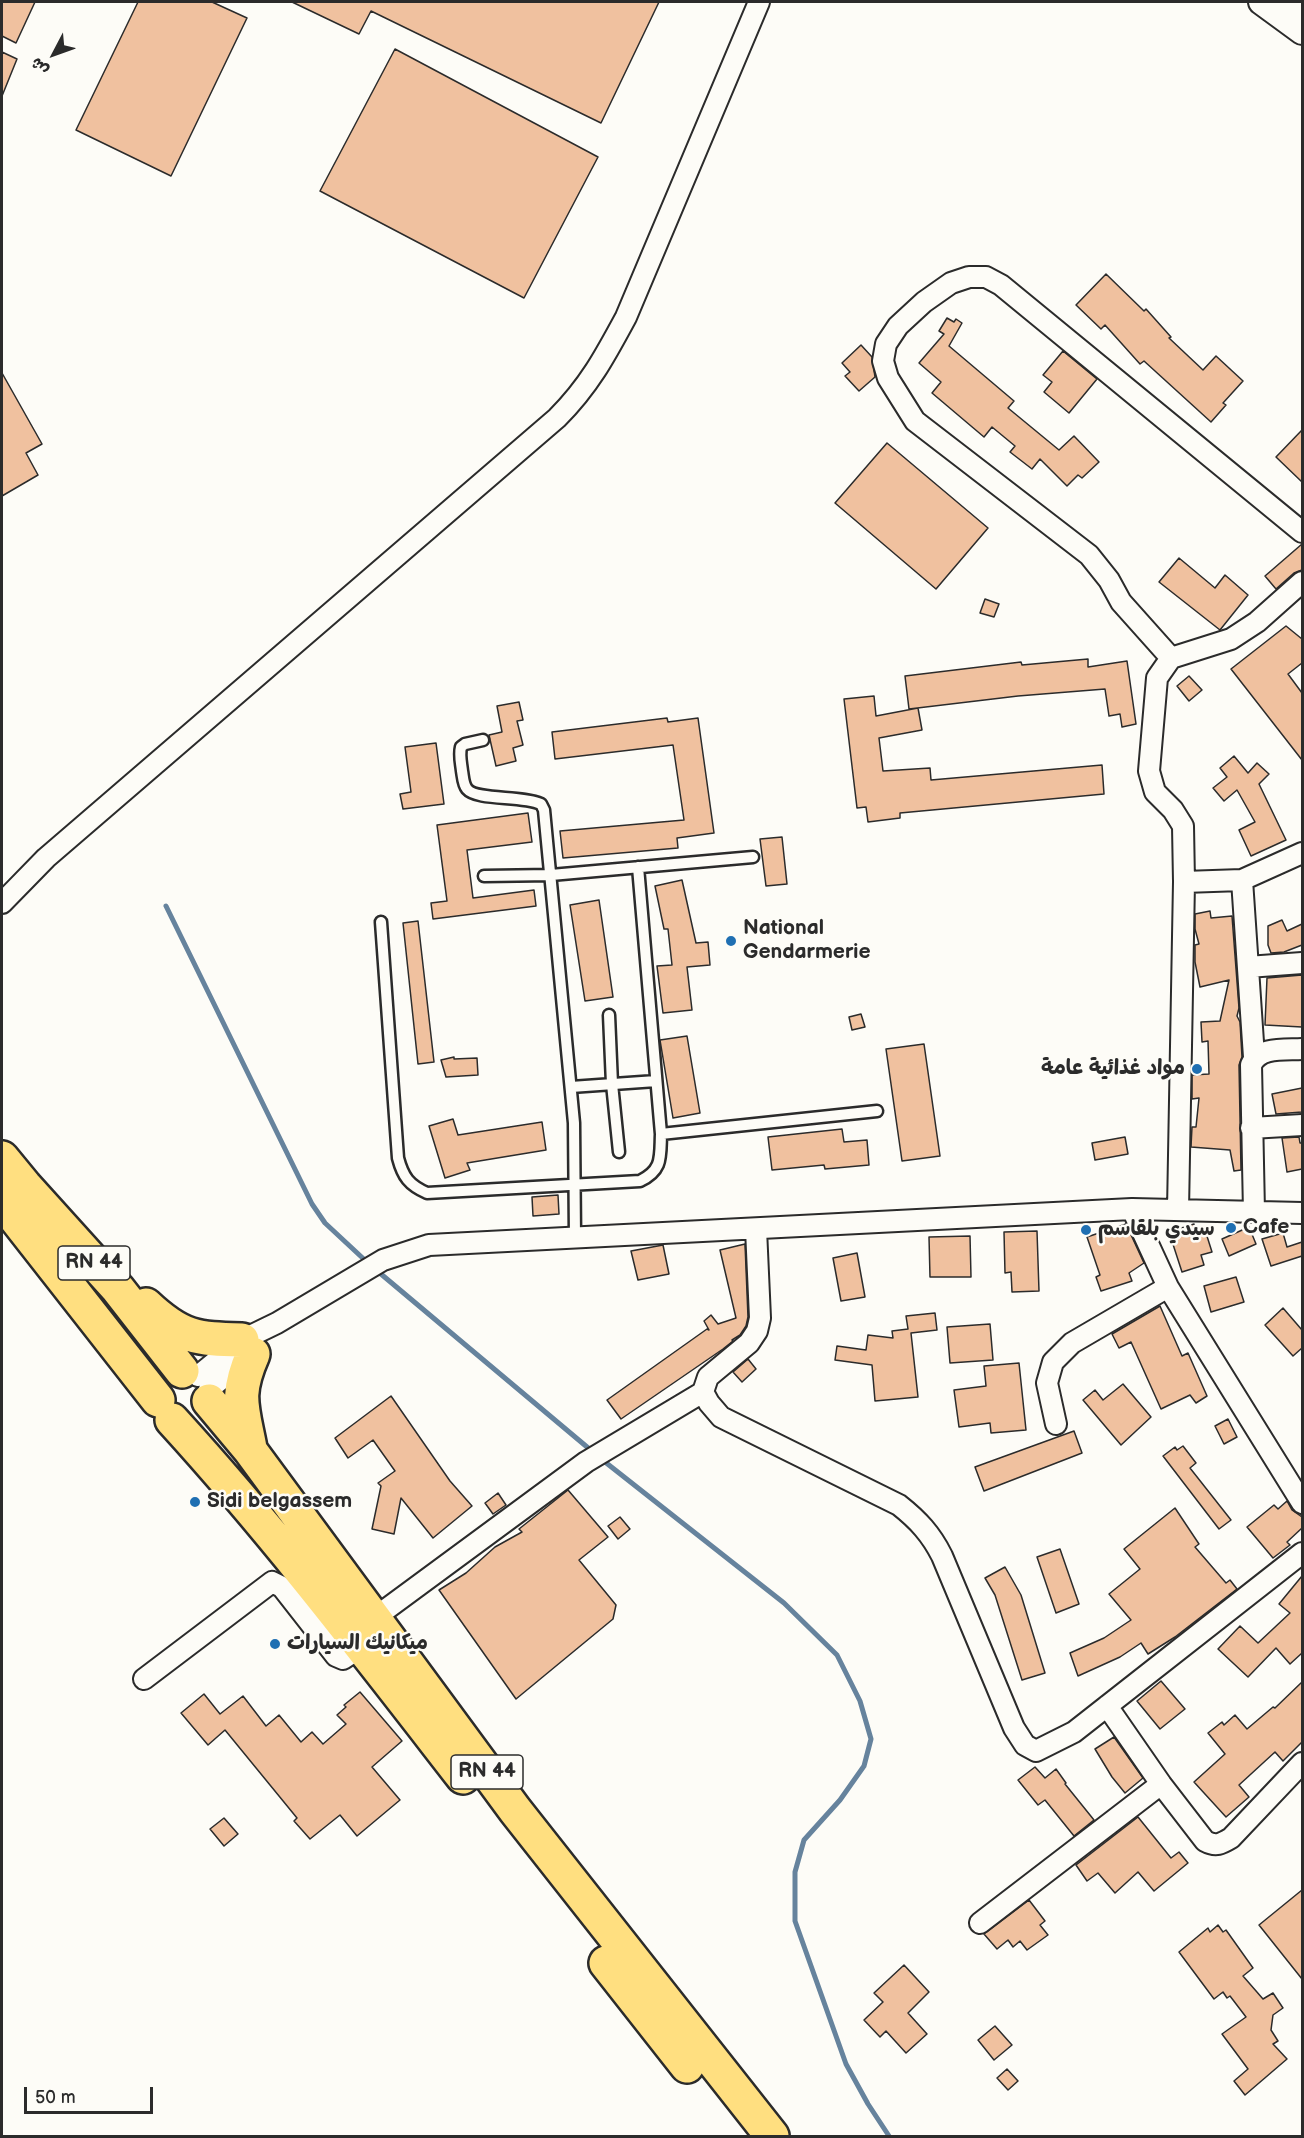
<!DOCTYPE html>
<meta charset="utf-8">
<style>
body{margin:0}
#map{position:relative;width:1304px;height:2138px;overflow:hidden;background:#fdfcf7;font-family:"Balsamiq Sans","Playpen Sans Arabic",sans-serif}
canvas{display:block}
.frame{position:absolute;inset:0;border:3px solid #2b2b2b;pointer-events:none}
.north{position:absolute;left:24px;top:24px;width:60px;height:60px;-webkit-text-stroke:4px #fdfcf7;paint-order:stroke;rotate:229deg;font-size:16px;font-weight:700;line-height:24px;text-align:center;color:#2b2b2b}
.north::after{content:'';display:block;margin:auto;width:21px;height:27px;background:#2b2b2b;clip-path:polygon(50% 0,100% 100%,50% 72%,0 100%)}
.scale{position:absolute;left:24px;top:2087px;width:129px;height:27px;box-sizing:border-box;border:3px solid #2b2b2b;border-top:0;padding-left:8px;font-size:18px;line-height:21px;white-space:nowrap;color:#2b2b2b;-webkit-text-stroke:4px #fdfcf7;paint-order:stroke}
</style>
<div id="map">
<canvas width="1304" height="2138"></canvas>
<div class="frame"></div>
<div class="north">ش</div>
<div class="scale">50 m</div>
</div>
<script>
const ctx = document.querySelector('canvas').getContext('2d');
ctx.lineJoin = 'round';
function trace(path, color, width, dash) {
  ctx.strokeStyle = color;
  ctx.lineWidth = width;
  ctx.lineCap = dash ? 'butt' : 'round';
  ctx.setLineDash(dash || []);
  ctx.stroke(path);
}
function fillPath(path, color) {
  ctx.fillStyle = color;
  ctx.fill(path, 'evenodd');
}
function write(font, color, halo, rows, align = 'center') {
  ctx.font = font + ' "Balsamiq Sans","Playpen Sans Arabic",sans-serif';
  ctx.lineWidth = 5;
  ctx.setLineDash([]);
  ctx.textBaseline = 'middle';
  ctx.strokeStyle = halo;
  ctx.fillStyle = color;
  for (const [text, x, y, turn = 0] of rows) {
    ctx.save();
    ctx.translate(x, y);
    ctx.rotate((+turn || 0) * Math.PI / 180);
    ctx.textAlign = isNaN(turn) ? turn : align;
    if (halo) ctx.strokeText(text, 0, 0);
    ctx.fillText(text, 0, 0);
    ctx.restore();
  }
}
trace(new Path2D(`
 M166 906 312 1204 325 1223 368 1263
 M375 1269 593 1452
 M600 1458 784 1603 837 1655 860 1701 871 1739 864 1766 840 1800 804 1840 795 1872V1921L846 2064 868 2104 889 2136`), '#66839d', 5);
const building = new Path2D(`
 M2 2H35L16 43 2 36Z
 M138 2H212L247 18 171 176 76 130Z
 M292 2H659L601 123 371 11 359 34Z
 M395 49 598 157 524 298 320 191Z
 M2 52 17 59 2 96Z
 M1106 274 1144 311 1146 309 1171 337 1169 338 1203 370 1216 356 1243 381 1223 403 1226 405 1211 422 1144 361 1140 364 1105 325 1101 329 1076 305Z
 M947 318 954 322 956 319 962 323 949 346 1014 401 1008 408 1059 450 1074 436 1099 462 1082 478 1078 475 1067 486 1040 459 1032 469 1010 452 1015 446 992 427 984 437 932 393 941 382 919 363 944 334 939 331Z
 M861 345 872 357 875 377 859 391 845 376 850 372 842 363Z
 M1063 351 1097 379 1069 413 1044 392 1052 382 1043 375Z
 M2 373 42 444 26 453 38 475 2 496Z
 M1302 430V482L1276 457Z
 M887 443 988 528 936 589 835 503Z
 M1302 544V570L1294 573 1276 589 1265 576Z
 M1179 558 1215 588 1225 575 1248 595 1220 630 1159 582Z
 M985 599 999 604 994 617 980 613Z
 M1286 626 1302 639V663L1288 674 1302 693V760L1231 669Z
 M1088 659V667L1127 661 1136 724 1122 727 1120 714 1109 716 1105 689 1018 696 909 709 905 676 1021 662 1022 665Z
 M1189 676 1202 690 1189 701 1177 686Z
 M874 696 876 716 918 708 922 730 879 738 883 771 930 768 931 780 1102 765 1104 794 900 813V818L868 822 866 807 857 808 844 699Z
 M519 702 523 720 517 721 523 745 513 748 516 761 496 766 489 735 502 732 497 706Z
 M667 718 668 722 698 718 714 833 677 838 678 848 563 858 560 831 684 820 673 745 555 759 552 732Z
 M436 743 444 804 403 809 400 794 411 792 405 747Z
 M1234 756 1248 773 1257 763 1269 774 1259 784 1286 840 1251 856 1239 830 1255 822 1237 790 1224 801 1213 788 1227 777 1220 768Z
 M528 813 532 842 467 850 473 898 534 890 536 906 433 919 431 903 447 901 437 825Z
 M782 837 787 884 766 886 760 839Z
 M682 880 696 943 708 942 710 965 687 967 692 1010 663 1013 657 966 672 965 668 929H664L655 886Z
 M599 900 613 997 585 1001 570 905Z
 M1210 911 1211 918 1232 916 1239 1008 1237 1016 1240 1022 1242 1057 1239 1065 1241 1170 1234 1171 1230 1150 1191 1147 1192 1127H1196L1199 1098 1192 1099V1075L1209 1074 1208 1041 1202 1042 1201 1022 1220 1021 1229 980 1200 987 1195 962V945L1199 944 1195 929V914Z
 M1282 920 1287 931 1302 924V945L1284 952 1271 953 1268 945V926Z
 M418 921 434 1062 418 1064 403 923Z
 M1302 975V1027L1265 1025 1267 978Z
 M861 1014 865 1027 852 1030 849 1017Z
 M687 1036 700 1113 673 1118 660 1040Z
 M924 1044 940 1156 902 1161 886 1049Z
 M454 1057V1059L477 1058 478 1075 446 1077 441 1060Z
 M1302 1088V1112L1276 1114 1272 1094Z
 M453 1119 458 1135 542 1122 546 1150 467 1163 470 1170 445 1178 429 1126Z
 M842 1129 844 1142 867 1140 869 1165 825 1169 824 1165 772 1170 768 1137Z
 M1125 1137 1128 1154 1095 1160 1092 1143Z
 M1299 1137 1300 1143H1302V1169L1287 1172 1282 1138Z
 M558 1195 559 1214 533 1216 532 1197Z
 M1126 1224 1144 1263 1129 1273 1132 1281 1101 1291 1096 1277 1100 1275 1087 1237Z
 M1194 1224 1198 1236 1206 1233 1212 1252 1201 1255 1204 1265 1182 1272 1169 1232Z
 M1249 1227 1256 1244 1229 1256 1222 1239Z
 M1037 1231 1039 1291 1012 1292 1011 1272 1005 1273 1004 1232Z
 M1283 1233 1287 1247 1302 1242V1256L1271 1266 1262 1239Z
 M970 1236 971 1277H930L929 1237Z
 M745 1244 748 1317 746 1326 740 1335 732 1340 733 1341 723 1349 621 1419 607 1400 707 1329 709 1330 704 1321 711 1315 718 1324 736 1318 720 1250Z
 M663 1245 669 1274 638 1280 631 1251Z
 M857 1253 865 1297 841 1301 833 1258Z
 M1236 1277 1244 1302 1211 1312 1204 1286Z
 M1160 1306 1182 1356 1188 1353 1207 1396 1196 1403 1190 1395 1161 1409 1131 1342 1119 1348 1112 1334Z
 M1283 1308 1302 1330V1348L1293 1356 1265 1325Z
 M935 1313 937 1330 911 1333 918 1397 875 1401 872 1365 835 1360 837 1346 866 1350 868 1335 893 1338 892 1331 908 1329 906 1316Z
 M990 1324 993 1360 950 1363 947 1327Z
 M748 1359 756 1369 742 1382 733 1372Z
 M1019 1363 1026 1430 991 1433 990 1423 959 1427 954 1390 986 1386 984 1366Z
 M1123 1384 1151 1417 1121 1445 1083 1400 1095 1390 1103 1400Z
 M391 1396 450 1481 472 1506 433 1538 401 1498 394 1534 372 1529 381 1486 378 1483 395 1471 373 1440 348 1458 335 1438Z
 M1228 1419 1237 1437 1224 1444 1215 1426Z
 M1074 1431 1082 1453 984 1491 975 1467Z
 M1183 1446 1196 1463 1190 1468 1231 1520 1219 1529 1163 1456 1175 1447 1177 1450Z
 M568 1490 608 1537 579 1560 616 1605 613 1619 516 1699 439 1590 466 1573 495 1547 522 1532 519 1529Z
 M498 1493 506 1505 493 1514 485 1503Z
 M1287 1501 1292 1510 1302 1517V1528L1287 1542 1290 1545 1273 1558 1247 1527 1274 1505 1278 1509Z
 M1175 1508 1199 1544 1195 1547 1226 1583 1230 1580 1237 1589 1175 1637 1148 1654 1141 1643 1120 1657 1078 1676 1070 1653 1104 1638 1131 1620 1109 1594 1140 1569 1124 1549Z
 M620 1517 630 1529 618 1539 608 1526Z
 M1060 1549 1079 1604 1056 1613 1037 1557Z
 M1005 1567 1021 1595 1045 1673 1022 1680 995 1595 985 1578Z
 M1302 1576V1653L1290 1664 1276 1648 1248 1677 1218 1649 1240 1626 1258 1643 1290 1613 1279 1604Z
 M1161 1681 1185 1709 1160 1729 1137 1701Z
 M1302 1682V1742L1283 1761 1275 1752 1239 1785 1249 1797 1226 1817 1194 1782 1225 1754 1208 1733 1222 1722 1224 1725 1235 1715 1247 1729 1273 1707 1275 1708Z
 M360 1692 402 1741 372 1767 400 1800 357 1836 340 1815 310 1839 294 1821 297 1818 225 1730 208 1745 181 1713 204 1694 220 1714 243 1696 266 1726 279 1715 301 1742 312 1732 323 1744 346 1724 337 1715 346 1707 344 1705Z
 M1114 1737 1143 1778 1125 1793 1112 1777 1095 1749Z
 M1035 1767 1045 1778 1056 1769 1066 1783 1065 1784 1094 1820 1074 1836 1045 1800 1038 1805 1018 1780Z
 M1138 1817 1171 1858 1179 1852 1188 1863 1154 1891 1138 1872 1115 1893 1098 1873 1087 1881 1076 1865Z
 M224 1818 238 1834 224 1846 210 1829Z
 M1302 1890V1979L1259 1925Z
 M1029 1900 1045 1921 1040 1925 1048 1935 1027 1950 1020 1941 1013 1947 1008 1940 997 1949 984 1934Z
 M1218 1925 1223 1932 1226 1930 1253 1968 1243 1976 1263 1999 1273 1993 1283 2008 1273 2015 1271 2030 1278 2041 1273 2044 1287 2059 1245 2095 1234 2081 1248 2069 1222 2034 1246 2017 1230 1996 1227 1998 1223 1992 1214 1999 1179 1952 1208 1928 1210 1932Z
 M904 1965 929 1992 908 2013 927 2034 906 2053 886 2031 880 2037 864 2020 883 2002 874 1993Z
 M995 2026 1012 2045 994 2060 978 2040Z
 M1007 2069 1018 2081 1008 2090 997 2078Z`);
fillPath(building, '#f0c19f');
trace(building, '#2b2b2b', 1.5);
const service = new Path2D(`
 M483 740 465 744 461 747C459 755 461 762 462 771 463 776 463 784 467 789 477 801 522 795 541 804L544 810 574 1123 575 1238
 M638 867 661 1134
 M484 876 551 875 753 857
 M381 922 398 1158C403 1177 409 1185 427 1193L640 1181C663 1170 660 1157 661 1134L877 1111
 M609 1015 612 1084 619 1152
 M571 1087 656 1081`);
const minor = new Path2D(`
 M1171 658 1121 602 1109 580 1089 555 915 421 888 378 883 361 886 344 898 326 924 302 951 283 969 277H986L1001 285 1302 532
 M1242 880 1254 1057
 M1184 882 1183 826 1173 810 1155 792 1149 771 1157 678 1171 658 1231 639 1257 622 1302 582
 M2 903 46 858 557 418C589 386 605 356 626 317L759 2
 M1248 967 1302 963
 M1251 1128 1302 1125
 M1132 1209 1168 1287 1302 1503
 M1178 1210 1184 882 1242 880 1302 853
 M1254 1212 1251 1065C1259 1046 1285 1050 1302 1049
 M756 1229 760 1318 757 1331 749 1343 708 1377 703 1392 709 1403 721 1417 899 1505C918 1520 931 1534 942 1556L1014 1728 1025 1745 1036 1751 1074 1732 1302 1553
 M198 1376 242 1340 277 1323 383 1260 429 1245 1132 1209 1302 1213
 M209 1389 249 1357
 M1056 1424 1047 1383 1053 1362 1072 1343 1168 1287
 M373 1619 586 1462 703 1392
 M144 1679 272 1582 282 1587 336 1656 343 1659 361 1647
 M1107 1706 1161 1784 1205 1841C1216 1847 1221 1844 1231 1838L1302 1763
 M980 1923 1161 1784`);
const tertiary = new Path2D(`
 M1261 2 1302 32
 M1293 2 1302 9`);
const trunk = new Path2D(`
 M2 1158 25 1186 118 1289 182 1371
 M2 1201 158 1400
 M146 1305C181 1338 197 1339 242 1340
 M209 1401 250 1450 515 1810 772 2136
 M172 1420C276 1534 369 1656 463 1777
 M250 1448C242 1406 235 1395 253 1354
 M606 1963 687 2066`);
trace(service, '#2b2b2b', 15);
trace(minor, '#2b2b2b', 24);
trace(tertiary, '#2b2b2b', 28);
trace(trunk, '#2b2b2b', 38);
trace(service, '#fdfcf7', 10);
trace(minor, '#fdfcf7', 20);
trace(tertiary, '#fdfcf7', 24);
trace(trunk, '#ffdf80', 33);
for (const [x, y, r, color] of [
 [731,941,6,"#1f6fb2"],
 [1197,1069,6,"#1f6fb2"],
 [1231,1228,6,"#1f6fb2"],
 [1086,1230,6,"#1f6fb2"],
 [195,1502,6,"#1f6fb2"],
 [275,1644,6,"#1f6fb2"]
]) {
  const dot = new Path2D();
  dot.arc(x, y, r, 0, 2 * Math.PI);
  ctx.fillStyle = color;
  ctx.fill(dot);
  trace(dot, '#fdfcf7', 2);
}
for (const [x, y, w] of [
 [94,1263,72],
 [487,1772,72]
]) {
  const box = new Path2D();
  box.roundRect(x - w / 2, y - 17, w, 34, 4.5);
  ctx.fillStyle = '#fdfcf7';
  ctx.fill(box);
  trace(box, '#2b2b2b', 1.5);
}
write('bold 20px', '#2b2b2b', null, [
 ["RN 44",94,1263],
 ["RN 44",487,1772]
]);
write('bold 21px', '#2b2b2b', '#fdfcf7', [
 ["National",743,929],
 ["Gendarmerie",743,953],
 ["مواد غذائية عامة",1185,1069,"right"],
 ["Cafe",1243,1228],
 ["سيدي بلقاسم",1098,1230],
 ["Sidi belgassem",207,1502],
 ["ميكانيك السيارات",287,1644]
], 'left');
</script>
